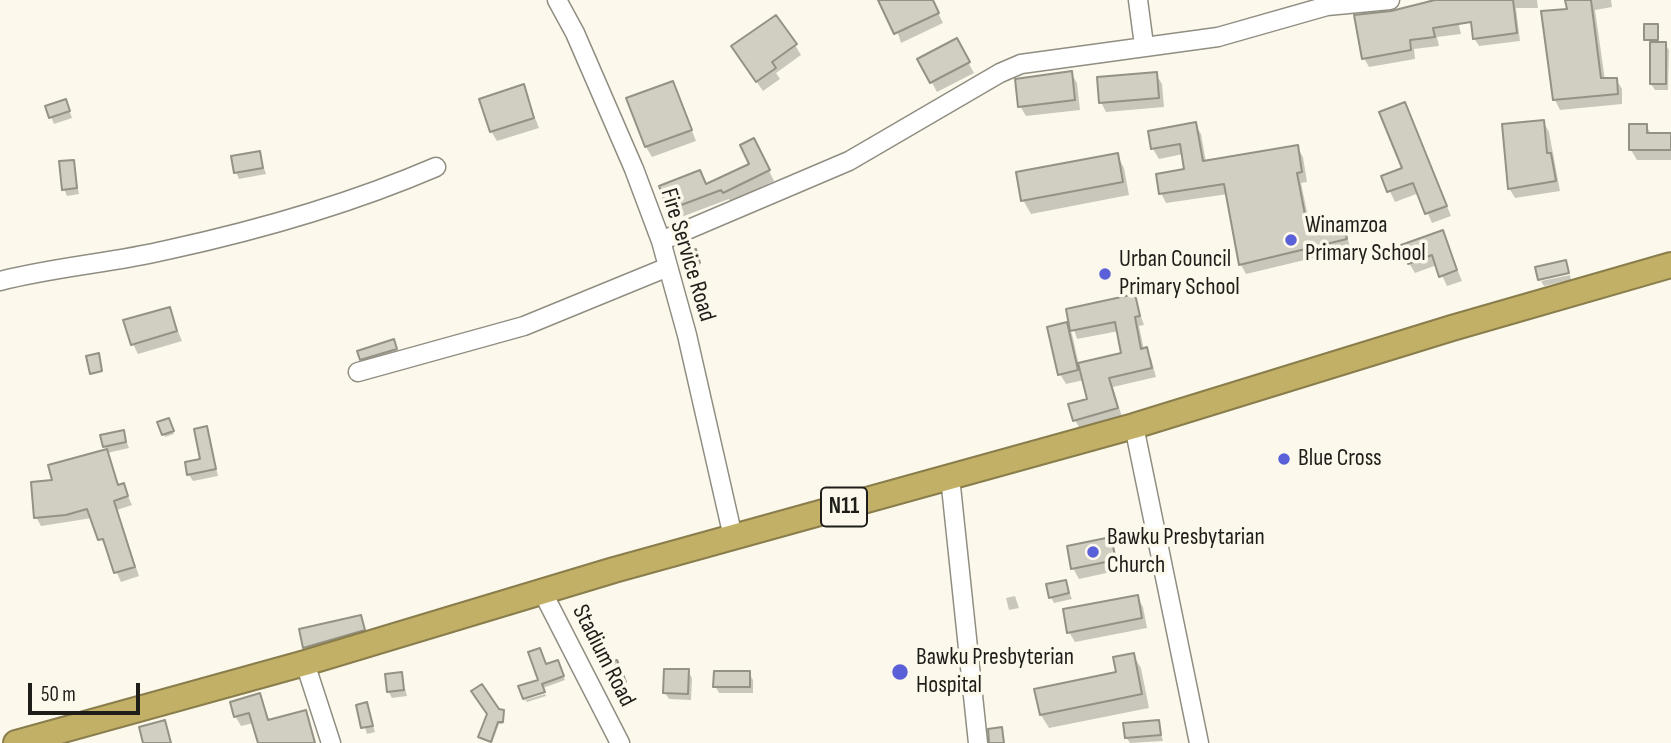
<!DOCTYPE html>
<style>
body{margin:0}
#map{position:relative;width:1671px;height:743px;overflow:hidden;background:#fcf9ec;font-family:"Sofia Sans Condensed",sans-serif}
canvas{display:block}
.scale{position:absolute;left:28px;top:683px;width:112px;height:32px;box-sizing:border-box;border:4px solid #1e1d19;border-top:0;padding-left:9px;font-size:21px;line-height:24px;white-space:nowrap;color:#1e1d19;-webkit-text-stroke:5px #fcf9ec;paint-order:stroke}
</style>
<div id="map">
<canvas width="1671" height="743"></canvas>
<div class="scale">50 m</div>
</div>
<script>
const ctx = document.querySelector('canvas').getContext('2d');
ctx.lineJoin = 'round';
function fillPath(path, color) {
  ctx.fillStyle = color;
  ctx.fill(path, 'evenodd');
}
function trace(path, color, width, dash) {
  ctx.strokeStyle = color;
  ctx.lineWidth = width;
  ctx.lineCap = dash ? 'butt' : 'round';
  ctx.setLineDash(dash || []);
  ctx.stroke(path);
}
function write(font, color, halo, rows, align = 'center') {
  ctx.font = font + ' "Sofia Sans Condensed",sans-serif';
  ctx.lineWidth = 7;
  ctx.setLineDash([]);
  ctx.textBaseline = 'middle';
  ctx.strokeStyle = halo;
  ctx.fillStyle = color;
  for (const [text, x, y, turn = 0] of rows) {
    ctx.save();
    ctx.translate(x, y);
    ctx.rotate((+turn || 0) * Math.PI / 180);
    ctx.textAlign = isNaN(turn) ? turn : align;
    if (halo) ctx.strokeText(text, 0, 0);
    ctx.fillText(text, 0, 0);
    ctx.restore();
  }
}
fillPath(new Path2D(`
 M887 0H932L943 23 901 43Z
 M1430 0H1453L1461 34 1437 37 1439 46 1414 49 1415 59 1369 67 1364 58 1391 13Z
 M1470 0H1537L1538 8H1516L1520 41 1479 46 1474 38Z
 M1567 0H1611L1612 7 1595 10 1605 80 1616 79 1622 89V104L1560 110 1555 100 1569 10Z
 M1657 26 1659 44H1665L1669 50 1668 90H1655L1651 84 1652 42 1646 40Z
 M956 40 974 73 937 92 920 60Z
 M795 45 801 55 776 73 780 79 763 91 739 57Z
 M1071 73 1077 83 1080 110 1026 116 1020 106Z
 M1156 74 1162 84 1164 107 1106 112 1101 102Z
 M673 83 696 141 652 157 646 147Z
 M523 87 539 128 497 141 491 131Z
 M66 101 72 118 54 124 47 108Z
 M1410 114 1451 216 1432 223 1419 193 1395 202 1383 177 1404 169Z
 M1543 121 1549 132 1560 191 1515 198 1509 188Z
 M1195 124 1201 134 1206 162 1297 147 1303 157 1307 182 1301 183 1310 226 1342 222 1351 249 1246 274 1241 265 1228 194 1166 203 1161 193 1186 170 1183 154 1159 159 1153 149Z
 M1646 125 1651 134H1671V160H1637L1631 150Z
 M759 150 774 181 730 202 729 199 676 219 661 187 706 186 752 164Z
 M259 153 266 174 239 179 236 172Z
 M1117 155 1124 168 1129 195 1031 214 1023 200Z
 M73 162 79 194 67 196 64 189Z
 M1442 232 1462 281 1447 286 1437 265 1415 273 1409 263Z
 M683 254H697L700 266 687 269Z
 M1570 275 1571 280 1544 286 1541 281Z
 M1134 296 1144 325 1139 326 1144 350 1151 358 1156 377 1113 387 1122 417 1080 429 1075 420 1089 400 1084 380 1066 384 1060 374 1066 324 1072 334 1079 365 1123 355 1119 331 1077 339 1068 311Z
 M169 309 182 341 138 354 133 344Z
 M396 347 399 356 366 365 362 359Z
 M169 422 174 434 165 437 159 423Z
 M206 428 218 476 193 481 189 475 202 460Z
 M123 432 129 448 107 453 119 486 123 485 132 505 117 510 139 576 121 582 92 518 41 526 36 517 55 481 107 451 105 446Z
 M1110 539 1120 570 1079 579 1073 568Z
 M1065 582 1072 599 1054 603 1051 597Z
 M1015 596 1019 608 1009 610 1006 598Z
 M1137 597 1143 607 1147 628 1075 642 1069 632Z
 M360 617 369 640 311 657 305 647Z
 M1133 655 1141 668 1149 708 1049 728 1041 715 1036 691 1118 674Z
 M546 666 559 667 565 680 543 688 541 681Z
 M607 666 619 669 628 689 619 693Z
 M688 671 692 678 691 700 669 699 665 693Z
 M749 673 753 680V693H719L715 686Z
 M401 674 407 696 392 698 388 691Z
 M545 694 546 696 527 702 525 700Z
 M259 696 270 722 305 712 316 743H259L254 723 241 726 235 716Z
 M366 704 375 732 367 734 358 706Z
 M498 711 504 714 503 724H499L492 743 481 739 480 737Z
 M1158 722 1163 741 1130 743 1126 737Z`), '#0003');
const building = new Path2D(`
 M878 0H933L939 13 894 34Z
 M1435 0H1513L1517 33 1473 39 1471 22 1433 28 1435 37 1410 40 1411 50 1362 59 1354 15 1391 11Z
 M1565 0H1591L1601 78H1617L1618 94 1553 100 1541 11 1567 9Z
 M776 15 797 44 772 62 776 68 756 82 731 46Z
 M1644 24H1658V40H1644Z
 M957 38 970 62 930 83 917 59Z
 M1650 42H1666V84H1650Z
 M1072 71 1075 100 1018 107 1015 79Z
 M1157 72 1159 98 1099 103 1097 77Z
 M673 81 692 130 645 147 626 98Z
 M524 84 534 118 490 132 479 99Z
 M66 99 70 111 49 118 45 106Z
 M1405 102 1447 206 1425 214 1413 183 1387 192 1381 176 1402 168 1379 112Z
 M1544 120 1547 153H1551L1556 181 1508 189 1502 124Z
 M1196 122 1203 161 1298 145 1302 172 1297 173 1307 225 1343 220 1347 239 1239 265 1224 184 1159 194 1156 174 1184 169 1180 144 1151 149 1148 131Z
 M1629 124H1647V133H1671V150H1629Z
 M754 138 770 170 723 193 721 190 668 210 659 186 700 170 706 184 749 164 740 145Z
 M260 151 263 168 234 173 231 156Z
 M1118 153 1123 182 1021 201 1016 172Z
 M74 160 77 188 62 190 59 161Z
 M1443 230 1457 270 1439 277 1432 255 1408 264 1401 245Z
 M696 249 700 263 684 267 681 253Z
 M1566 260 1569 273 1538 280 1535 267Z
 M1135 294 1140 316 1135 317 1141 349 1147 347 1152 368 1109 378 1118 408 1073 421 1068 404 1087 399 1078 363 1121 353 1115 322 1070 331 1066 309Z
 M170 307 177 331 131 345 123 320Z
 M1067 322 1078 370 1058 375 1047 327Z
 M394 339 397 349 360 360 357 351Z
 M99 353 102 371 90 374 86 356Z
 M169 418 174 431 162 435 157 422Z
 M207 426 216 469 187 475 185 462 200 459 194 429Z
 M124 430 126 442 103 447 100 435Z
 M107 449 118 485 124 483 128 496 114 501 135 567 114 573 103 539 98 540 87 509 66 515 34 518 31 482 52 480 48 465Z
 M1111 537 1116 560 1071 569 1067 546Z
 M1066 580 1069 593 1049 598 1046 584Z
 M1138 595 1142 618 1067 633 1063 609Z
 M361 615 365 630 303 648 299 629Z
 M540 648 546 664 558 660 564 676 542 684 545 692 523 699 518 686 538 680 528 652Z
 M1134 653 1142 694 1040 715 1034 689 1116 672 1113 657Z
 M617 660 626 682 614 687 605 665Z
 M664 669H689L688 694 663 693Z
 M714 671H750V687H713Z
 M402 672 404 690 387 692 385 674Z
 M482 684 499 709 504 710 503 722H498L491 742 478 737 487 714 471 691Z
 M260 693 268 720 306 710 315 743H258L249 713 234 717 230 702Z
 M367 702 373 726 361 728 356 705Z
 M165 720 171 743H143L139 727Z
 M1159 720 1161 735 1125 738 1123 723Z
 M1002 727 1004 743H989L988 729Z`);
fillPath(building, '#d1cec2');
trace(building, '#949185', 2);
const minor = new Path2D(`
 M557 0 575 33 634 169 661 241 687 335 733 537
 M1138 0 1144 45
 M661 241 849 161 1000 73 1021 64 1218 37 1327 6 1390 0
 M0 281C55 267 112 263 167 250 259 230 350 204 436 167
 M358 372 524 326 668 267
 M1134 426 1199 743
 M950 477 978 743
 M542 591 620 743
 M305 663 331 743`);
const highway = new Path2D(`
 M16 743 305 663 614 570 1134 426 1452 328 1671 265`);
trace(minor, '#908d82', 21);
trace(highway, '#897d4c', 28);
trace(minor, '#fff', 18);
trace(highway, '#c2b067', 24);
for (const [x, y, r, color] of [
 [1291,240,7,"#5960d8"],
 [1105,274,7,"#5960d8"],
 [1284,459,7,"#5960d8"],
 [1093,552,7,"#5960d8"],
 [900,672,9,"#5960d8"]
]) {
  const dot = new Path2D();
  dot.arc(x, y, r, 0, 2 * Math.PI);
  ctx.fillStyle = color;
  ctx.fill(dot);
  trace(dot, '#fcf9ec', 2.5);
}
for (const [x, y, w] of [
 [844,507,46]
]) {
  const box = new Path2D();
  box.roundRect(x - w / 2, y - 19.5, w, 39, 5);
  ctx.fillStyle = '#fcf9ec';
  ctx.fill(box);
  trace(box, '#1e1d19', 2);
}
write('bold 23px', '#1e1d19', null, [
 ["N11",844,507]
]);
write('24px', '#1e1d19', '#fcf9ec', [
 ["Winamzoa",1305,226],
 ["Primary School",1305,254],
 ["Urban Council",1119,260],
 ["Primary School",1119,288],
 ["Blue Cross",1298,459],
 ["Bawku Presbytarian",1107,538],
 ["Church",1107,566],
 ["Bawku Presbyterian",916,658],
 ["Hospital",916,686]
], 'left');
write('24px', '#1e1d19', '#fcf9ec', [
 ["Fire Service Road",687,255,73],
 ["Stadium Road",603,656,63]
]);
</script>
